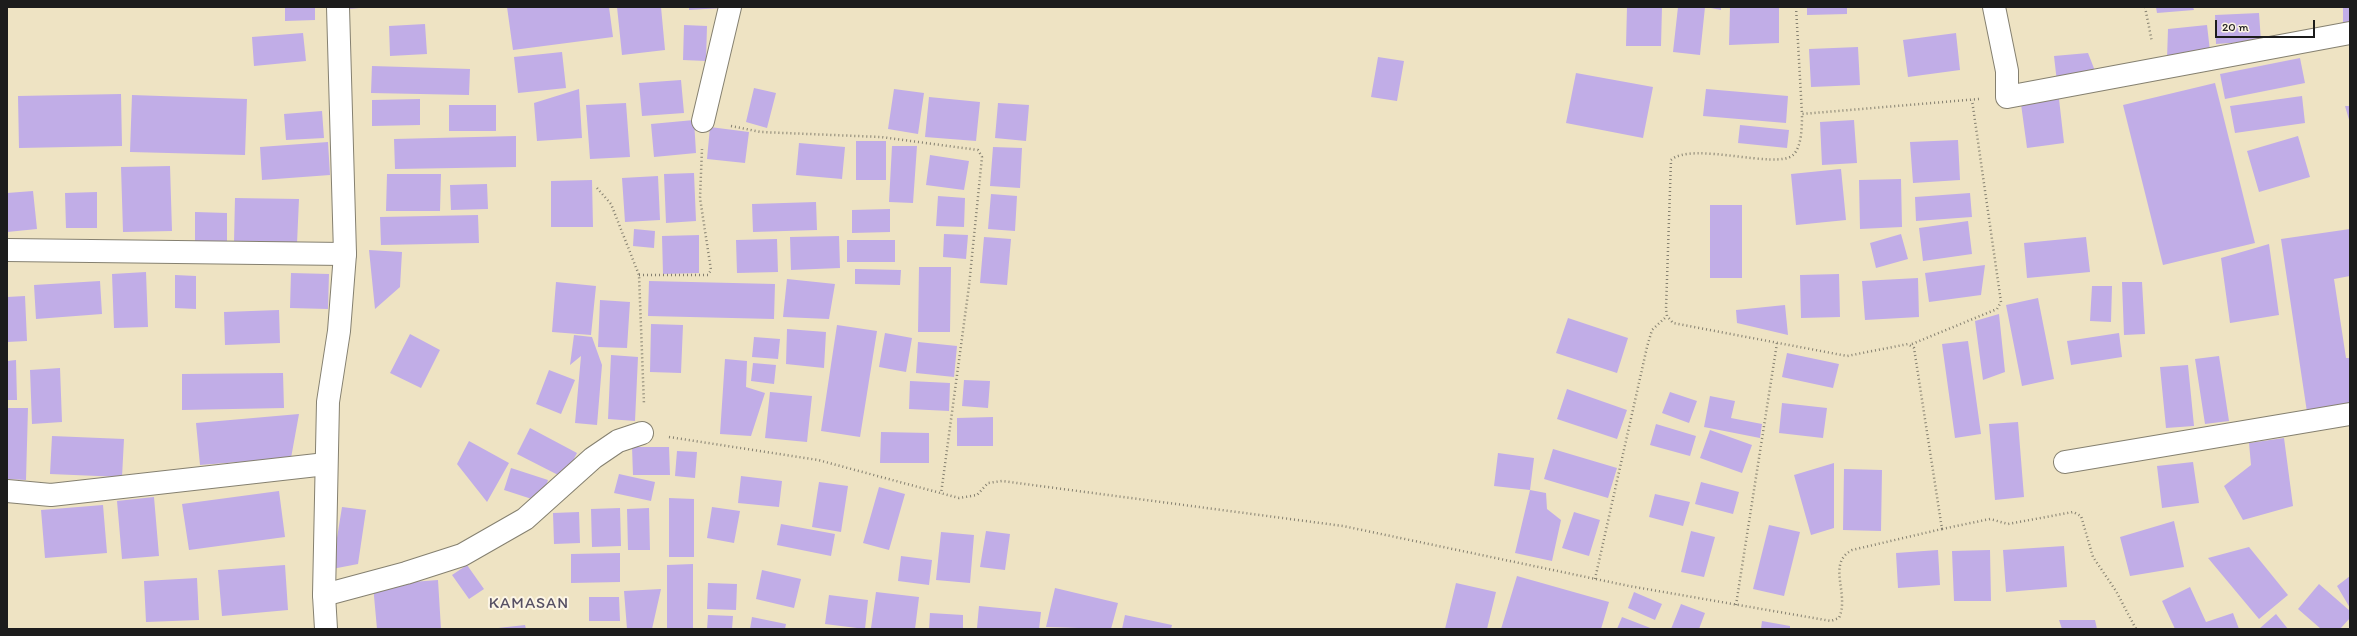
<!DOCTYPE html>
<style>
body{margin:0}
#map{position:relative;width:2357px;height:636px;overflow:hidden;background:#eee3c3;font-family:Itim,sans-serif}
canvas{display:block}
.frame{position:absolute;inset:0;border:8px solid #1c1c1c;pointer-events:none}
.scale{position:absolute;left:2215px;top:20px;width:100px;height:18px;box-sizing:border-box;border:2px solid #1c1c1c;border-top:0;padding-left:5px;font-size:12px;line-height:14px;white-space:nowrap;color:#1c1c1c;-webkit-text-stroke:3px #fcf5e5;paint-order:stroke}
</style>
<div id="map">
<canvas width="2357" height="636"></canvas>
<div class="frame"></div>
<div class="scale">20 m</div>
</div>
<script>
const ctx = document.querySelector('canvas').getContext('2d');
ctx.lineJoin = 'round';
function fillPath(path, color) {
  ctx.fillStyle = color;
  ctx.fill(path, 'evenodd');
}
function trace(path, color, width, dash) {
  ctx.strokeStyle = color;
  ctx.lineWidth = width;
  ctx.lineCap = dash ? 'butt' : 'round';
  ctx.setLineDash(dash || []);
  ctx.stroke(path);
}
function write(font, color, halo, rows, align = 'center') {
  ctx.font = font + ' Itim,sans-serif';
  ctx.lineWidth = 4;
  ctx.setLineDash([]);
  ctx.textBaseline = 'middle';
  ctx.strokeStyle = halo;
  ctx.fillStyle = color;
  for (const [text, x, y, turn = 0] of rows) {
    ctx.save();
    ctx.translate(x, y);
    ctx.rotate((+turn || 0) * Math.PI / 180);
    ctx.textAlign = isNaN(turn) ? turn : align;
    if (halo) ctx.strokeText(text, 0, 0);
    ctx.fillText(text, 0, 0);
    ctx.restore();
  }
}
fillPath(new Path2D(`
 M285 7H315V20L285 21Z
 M347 7H359V8L347 9Z
 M507 7H609L613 37 513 50Z
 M617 7H661L665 50 622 55Z
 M689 7H722V8L689 10Z
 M1627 7H1662L1661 46H1626Z
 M1678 7H1705L1700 55 1673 52Z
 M1706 7H1721V10Z
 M1730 7H1779V43L1729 45Z
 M1807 7H1847V14L1807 15Z
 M2156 7H2193L2194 10 2157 13Z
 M2343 7H2350V22L2343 23Z
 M2259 13 2261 41 2216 44 2215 15Z
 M425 24 427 54 390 56 389 26Z
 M684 25 707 26 706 61 683 60Z
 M2207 25 2210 51 2167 59 2168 29Z
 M303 33 306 61 254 66 252 37Z
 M1956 33 1960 70 1908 77 1903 40Z
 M1858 47 1860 85 1811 87 1809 49Z
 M562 52 566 88 518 93 514 57Z
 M2088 53 2097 76 2057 82 2054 56Z
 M1378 57 1404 61 1397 101 1371 97Z
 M2300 58 2305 83 2225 99 2220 74Z
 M372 66 470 69 469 95 371 93Z
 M1576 73 1653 87 1643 138 1566 123Z
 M681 80 684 113 642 116 639 83Z
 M2215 83 2255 243 2163 265 2123 105Z
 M754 88 776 93 767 128 746 122Z
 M579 89 582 138 537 141 534 103Z
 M894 89 924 93 918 134 888 129Z
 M1706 89 1788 96 1786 123 1703 116Z
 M121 94 122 146 19 148 18 96Z
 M132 95 247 99 245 155 130 152Z
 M2302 96 2305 123 2235 133 2230 106Z
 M929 97 980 102 976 141 925 137Z
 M420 99V125L372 126V100Z
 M2059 99 2064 143 2027 148 2021 104Z
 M626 103 630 157 590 159 586 105Z
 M998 103 1029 105 1026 141 995 138Z
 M449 105H496V131H449Z
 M2345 106H2350V123Z
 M322 111 324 138 286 140 284 114Z
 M694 120 696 153 654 157 651 124Z
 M1854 120 1857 163 1822 165 1820 122Z
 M1740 125 1789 130 1787 148 1738 143Z
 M710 127 749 132 745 163 707 159Z
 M516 136V167L395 169 394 139Z
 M2298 136 2310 177 2259 192 2247 151Z
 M1958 140 1960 180 1913 183 1910 142Z
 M856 141H886V180H856Z
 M328 142 330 175 262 180 260 147Z
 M799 143 845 147 842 179 796 175Z
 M892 146H917L913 203 889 202Z
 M993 147 1022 148 1020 188 990 186Z
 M930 155 969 161 964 190 926 185Z
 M170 166 172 231 123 232 121 167Z
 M1841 169 1846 220 1796 225 1791 174Z
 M694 173 696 221 666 223 664 174Z
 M387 174H441L440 211H386Z
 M658 176 660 220 625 222 622 178Z
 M1901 179 1902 227 1860 229 1859 180Z
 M592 180 593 227H551V181Z
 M487 184 488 209 451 210 450 185Z
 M33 191 37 229 7 232V193Z
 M97 192V228H66L65 193Z
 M1970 193 1972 217 1916 221 1915 197Z
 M991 194 1017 196 1015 231 988 229Z
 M938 196 965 198 964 227 936 226Z
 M235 198 299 199 297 244 234 242Z
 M816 202 817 230 753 232 752 204Z
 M1710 205H1742V278H1710Z
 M890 209V232L852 233V210Z
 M195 212 227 213V249L195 248Z
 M478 215 479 243 381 245 380 217Z
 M1968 221 1972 254 1923 261 1919 228Z
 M634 229 655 231 654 248 633 246Z
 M2350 229V276L2334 279 2346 358H2350V406L2307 412 2281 239Z
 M944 234 968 235 966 259 943 257Z
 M1901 234 1908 259 1876 268 1870 243Z
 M699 235V273L663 274 662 236Z
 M839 236 840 268 791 270 790 237Z
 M984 237 1011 239 1007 285 980 283Z
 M2086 237 2090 272 2027 278 2024 243Z
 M777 239 778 272 737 273 736 240Z
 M847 240H895V262H847Z
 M2269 244 2279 315 2230 323 2221 258Z
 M369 250 402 252 400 287 375 309Z
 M1985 265 1981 295 1929 302 1925 273Z
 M919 267H951L950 332H918Z
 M855 269 901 270 900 285 855 284Z
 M146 272 148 327 114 328 112 274Z
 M291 273 329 274 328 309 290 308Z
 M1839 274 1840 317 1801 318 1800 275Z
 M175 275 196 276V309L175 308Z
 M1918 278 1919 317 1865 320 1862 281Z
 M787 279 835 284 829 319 783 317Z
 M100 281 102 314 36 319 34 285Z
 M649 281 775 284 774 319 648 316Z
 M556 282 596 286 591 335 552 332Z
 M2122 282H2142L2145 334 2124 335Z
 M2092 286H2112L2111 322 2090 321Z
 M25 296 27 341 7 342V297Z
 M2038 298 2054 379 2022 386 2006 305Z
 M600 300 630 302 627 348 598 347Z
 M1785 305 1788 335 1737 323 1736 310Z
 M279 310 280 343 225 345 224 312Z
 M1999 314 2005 372 1983 380 1975 321Z
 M1568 318 1628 338 1617 373 1556 353Z
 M651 324 683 325 681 373 650 372Z
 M837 325 877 331 860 437 821 431Z
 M787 329 826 332 824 368 786 364Z
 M885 333 912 338 906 372 879 367Z
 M2119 333 2122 357 2071 365 2067 341Z
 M410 334 440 350 421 388 390 373Z
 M574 335 592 337 602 365 597 425 575 423 581 356 570 365Z
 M754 337 780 339 778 359 752 357Z
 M1968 341 1981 434 1955 438 1942 344Z
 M918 342 957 346 954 377 916 373Z
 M1787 353 1839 364 1833 388 1782 377Z
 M611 355 638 357 635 421 608 419Z
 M2219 356 2229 421 2205 424 2195 359Z
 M725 359 747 361 746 387 765 393 751 436 720 434Z
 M16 360 17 400H7V361Z
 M753 363 776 365 774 384 751 381Z
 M2188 365 2194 426 2166 428 2160 367Z
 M60 368 62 422 32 424 30 370Z
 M549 370 575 380 561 414 536 404Z
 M283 373 284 408 182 410V374Z
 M964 380 990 381 988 408 962 406Z
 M910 381 950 383 949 411 909 409Z
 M1567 389 1627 410 1617 439 1557 419Z
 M770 392 812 396 807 442 765 438Z
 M1670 392 1697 401 1689 423 1662 413Z
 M1710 396 1735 401 1731 418 1762 424 1760 438 1704 427Z
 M1782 403 1827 408 1823 438 1779 433Z
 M7 408H28L26 480 7 479Z
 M299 414 291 458 200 465 196 423Z
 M993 417V446H957V418Z
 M2018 422 2024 497 1995 500 1989 424Z
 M1656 424 1696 436 1690 456 1650 445Z
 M530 428 577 453 564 478 517 454Z
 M1710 430 1752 445 1742 473 1700 458Z
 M881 432 929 433V463H880Z
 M52 436 124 439 122 477 50 474Z
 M2284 438 2293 506 2243 520 2224 486 2251 465 2249 443Z
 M469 441 509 463 487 502 457 464Z
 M632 447H669L670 475H633Z
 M1553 449 1617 468 1608 498 1544 479Z
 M677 451 697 452 695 478 675 476Z
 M1498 453 1534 458 1530 490 1494 486Z
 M2193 462 2199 503 2162 508 2157 466Z
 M1834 463V528L1811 535 1794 475Z
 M511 468 548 480 541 502 504 490Z
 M1844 469 1882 470 1881 531 1843 530Z
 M619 474 655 482 651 501 614 493Z
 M741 476 782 481 779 507 738 503Z
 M819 482 848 486 841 532 812 527Z
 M1701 482 1739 492 1733 514 1695 504Z
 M879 487 905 494 889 550 863 543Z
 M1530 490 1546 493 1547 509 1561 520 1552 561 1515 553Z
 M279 491 285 537 189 550 182 504Z
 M1655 494 1690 502 1683 526 1649 517Z
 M154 497 159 556 122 559 117 501Z
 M669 498 694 499V557H669Z
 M103 505 107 553 45 558 41 510Z
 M342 507 366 510 358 564 332 569Z
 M712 507 740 511 734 543 707 538Z
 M620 508 621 546 592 547 591 509Z
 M649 508 650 550H628L627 509Z
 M579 512 580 543 554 544 553 513Z
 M1574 512 1600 520 1589 556 1562 548Z
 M2174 521 2184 567 2130 576 2120 537Z
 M781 524 835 534 831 556 777 545Z
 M1769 525 1800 532 1784 596 1753 589Z
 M986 531 1010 534 1005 570 980 567Z
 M1691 531 1715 537 1704 577 1681 572Z
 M941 532 974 535 970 583 936 580Z
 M2064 546 2067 587 2006 592 2003 550Z
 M2249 547 2288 595 2259 619 2208 558Z
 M1938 550 1940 585 1898 588 1896 553Z
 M1990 550 1991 601H1954L1952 551Z
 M620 553V582L571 583V554Z
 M901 556 932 560 929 585 898 581Z
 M693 564V629H667V565Z
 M285 565 288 610 222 616 218 570Z
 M467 565 484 589 469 599 452 575Z
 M762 570 801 579 794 608 756 599Z
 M1517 576 1609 602 1601 629H1501Z
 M2350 576V608L2337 586Z
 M197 578 199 620 146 622 144 581Z
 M438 580 441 629H377L373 585Z
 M708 583 737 584 736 610 707 609Z
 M1456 583 1496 592 1487 629H1445Z
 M2319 584 2350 611V618L2340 629H2321L2298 609Z
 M2190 587 2206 622 2233 613 2239 629H2175L2162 601Z
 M1055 588 1118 603 1111 629 1046 627Z
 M661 589 652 629H627L624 591Z
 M876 592 919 597 915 629 871 628Z
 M1634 592 1662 604 1655 620 1628 608Z
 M829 595 868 600 865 629 825 624Z
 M589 597H619L620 621H589Z
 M1681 604 1705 613 1699 629H1671Z
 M979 606 1041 612 1039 629 977 628Z
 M930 613 963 615V629H929Z
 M2276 614 2288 629H2259Z
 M708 615 733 616 732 629H707Z
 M1125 615 1172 625 1171 629H1122Z
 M752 617 786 624 785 629H750Z
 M1622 617 1653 629H1617Z
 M2059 620H2095L2097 629H2062Z
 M1762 621 1790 626V629H1761Z
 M525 625 526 629H498V628Z`), '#c1ade7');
const minor = new Path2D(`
 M1994 7 2007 71V97L2350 33
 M703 121 730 7
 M7 250 345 254
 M2065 462 2350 414
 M7 491 51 495 326 464
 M324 595 406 573 462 555 525 519 593 458 618 441 642 433`);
const tertiary = new Path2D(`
 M326 629 324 595 328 402 339 331 345 254 338 7`);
trace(minor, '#858070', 24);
trace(tertiary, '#858070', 24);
trace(new Path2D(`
 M1796 7 1802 114
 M2145 7 2152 42
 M731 126 761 132 881 137 978 150 982 157 969 286 941 494
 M597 188 611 204 639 275 644 405
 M639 275H708L711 270 700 198 702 149
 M1912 344 1997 309 2001 302 1972 100
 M669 437 818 460 959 498 977 495 988 483 1002 481 1343 526 1629 586 1831 621 1839 618C1850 593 1826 564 1852 550L1942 529 1914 348 1908 344 1847 356 1673 323 1667 316 1666 309 1671 160C1692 141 1777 170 1793 155 1802 147 1802 125 1802 114L1979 99
 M1942 529 1990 519 2008 524 2073 512 2081 516 2093 557 2116 591 2136 629
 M1595 579 1647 347 1652 330 1667 316
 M1736 605 1777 343`), '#858070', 2.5, [1, 3]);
trace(minor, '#fff', 22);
trace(tertiary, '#fff', 22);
ctx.letterSpacing = '1px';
write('16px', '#564f63', '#fcf5e5', [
 ["KAMASAN",529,604]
]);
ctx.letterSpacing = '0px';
</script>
